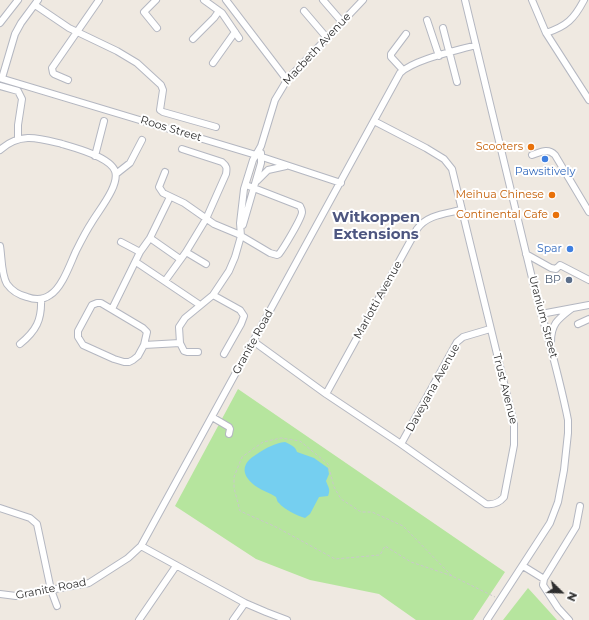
<!DOCTYPE html>
<style>
body{margin:0}
#map{position:relative;width:589px;height:620px;overflow:hidden;background:#efe9e1;font-family:Montserrat,sans-serif}
canvas{display:block}
.north{position:absolute;left:541px;top:572px;width:40px;height:40px;-webkit-text-stroke:3px #fff;paint-order:stroke;rotate:113deg;font-size:11px;font-weight:700;line-height:16px;text-align:center;color:#2e2e2e}
.north::after{content:'';display:block;margin:auto;width:14px;height:18px;background:#2e2e2e;clip-path:polygon(50% 0,100% 100%,50% 72%,0 100%)}
</style>
<div id="map">
<canvas width="589" height="620"></canvas>
<div class="north">N</div>
</div>
<script>
const ctx = document.querySelector('canvas').getContext('2d');
ctx.lineJoin = 'round';
function fillPath(path, color) {
  ctx.fillStyle = color;
  ctx.fill(path, 'evenodd');
}
function trace(path, color, width, dash) {
  ctx.strokeStyle = color;
  ctx.lineWidth = width;
  ctx.lineCap = dash ? 'butt' : 'round';
  ctx.setLineDash(dash || []);
  ctx.stroke(path);
}
function write(font, color, halo, rows, align = 'center') {
  ctx.font = font + ' Montserrat,sans-serif';
  ctx.lineWidth = 4;
  ctx.setLineDash([]);
  ctx.textBaseline = 'middle';
  ctx.strokeStyle = halo;
  ctx.fillStyle = color;
  for (const [text, x, y, turn = 0] of rows) {
    ctx.save();
    ctx.translate(x, y);
    ctx.rotate((+turn || 0) * Math.PI / 180);
    ctx.textAlign = isNaN(turn) ? turn : align;
    if (halo) ctx.strokeText(text, 0, 0);
    ctx.fillText(text, 0, 0);
    ctx.restore();
  }
}
fillPath(new Path2D(`
 M238 389 505 572 473 620H416L379 594 310 580 256 559 175 506Z
 M528 588 557 620H503Z`), '#b6e59e');
fillPath(new Path2D(`
 M285 442C291 445 295 446 297 452L314 458 328 468 329 474 326 481C328 487 331 489 328 496L319 497 310 514 305 518C298 516 283 509 279 503 277 502 277 499 276 497 270 493 263 491 257 487 241 476 240 464 257 454 266 448 275 443 285 442Z`), '#75cff0');
const minor = new Path2D(`
 M156 0 144 12 157 28
 M204 0 222 13 239 38
 M226 0 287 80
 M323 0 342 22
 M465 0C487 94 510 188 533 282 545 328 559 374 568 420V433L564 470 558 502 550 523 487 620
 M532 0 546 33 589 100
 M35 5 69 28 117 51 137 63 161 85 163 90 160 110 163 112 216 127
 M304 11 327 38
 M427 20 439 56
 M0 23 18 0
 M443 28 457 82
 M546 33C567 26 574 19 584 0
 M193 39 214 18 219 11
 M213 63 235 32
 M403 70 391 57V54L406 34
 M0 78 256 155 341 183
 M2 78 15 34 21 23 38 0
 M68 80 54 74 53 73 52 68 99 0
 M0 86 18 91 22 99 18 125V139
 M0 150C20 132 38 138 62 144 76 148 110 157 115 171 120 185 99 210 92 222 86 231 81 241 76 251 70 264 62 288 50 295 43 300 35 300 27 297 19 295 12 291 7 284 1 274 2 257 0 246
 M532 155C541 152 548 148 555 155L589 212
 M95 156 104 121
 M165 172 159 187 163 193 184 203 214 224 238 234 270 253 277 255 279 254C283 249 302 218 302 212 302 209 301 209 300 206L246 185
 M116 174 130 163 142 140
 M257 181 268 170 286 166
 M243 225 261 163V153
 M150 238 180 259
 M121 242 140 252
 M186 252 206 264
 M526 254 551 268 556 269 560 265 589 280
 M136 262 200 305
 M165 281 186 252 206 219 226 174C227 168 227 166 222 162L182 149
 M213 295 240 310 244 316 241 324 224 354
 M97 303H101L143 328 147 332 144 345 138 356 133 360 129 362H124L114 359 83 345 78 337V331L92 305Z
 M112 309 140 252 150 238 170 197
 M541 314 589 305
 M578 324 589 319
 M253 341 326 394 401 444 486 504C494 505 499 503 504 497L514 445V424L452 169 444 159 426 148 374 121
 M551 342C551 324 558 319 571 309
 M20 344C36 331 42 320 41 299
 M144 345 180 343
 M198 352H187L184 351 180 343 179 327 185 318 213 295 229 271 235 257 241 236 240 223 244 189 253 160 261 146 275 100 287 80 363 0
 M326 394 417 229C427 215 444 214 461 210
 M212 417 229 427 230 429 229 434
 M401 444 457 342 463 337 490 329
 M0 508 30 518 37 524 51 590 57 606
 M141 546 245 603 266 612 287 620
 M523 566 544 579
 M0 594 16 596 89 583 128 558 141 546 400 73C415 59 456 51 476 45
 M139 620 176 566
 M233 620 245 603
 M569 620 558 608 543 585 544 579 576 527 580 506`);
trace(minor, '#b4b7c1', 8);
trace(new Path2D(`
 M452 576 411 562 385 546 380 555 335 559 276 527 240 511 234 488V477L242 457 263 442 281 438 300 441 328 464 334 487 341 499 361 512H372L403 526 452 576 495 597`), '#c9c9c9', 1, [3, 2]);
trace(minor, '#fff', 6);
for (const [x, y, r, color] of [
 [531,147,4,"#e8710a"],
 [545,159,4,"#3f7fe0"],
 [552,195,4,"#e8710a"],
 [556,215,4,"#e8710a"],
 [570,249,4,"#3f7fe0"],
 [569,280,4,"#5c6f8a"]
]) {
  const dot = new Path2D();
  dot.arc(x, y, r, 0, 2 * Math.PI);
  ctx.fillStyle = color;
  ctx.fill(dot);
  trace(dot, '#fff', 1.5);
}
write('11px', '#2e2e2e', '#fff', [
 ["Macbeth Avenue",317,49,-47],
 ["Roos Street",171,129,17],
 ["Marlotti Avenue",378,300,-61],
 ["Uranium Street",543,317,75],
 ["Granite Road",253,342,-61],
 ["Daveyana Avenue",433,388,-61],
 ["Trust Avenue",505,389,76],
 ["Granite Road",51,589,-11]
]);
write('11px', '#c56008', '#fff', [
 ["Scooters",523,147],
 ["Meihua Chinese",544,195],
 ["Continental Cafe",548,215]
], 'right');
write('11px', '#366cbe', '#fff', [
 ["Pawsitively",545,172],
 ["Spar",562,249,"right"]
]);
write('11px', '#4e5e75', '#fff', [
 ["BP",561,280]
], 'right');
write('bold 15px', '#4d5680', '#fff', [
 ["Witkoppen",376,218],
 ["Extensions",376,235]
]);
</script>
